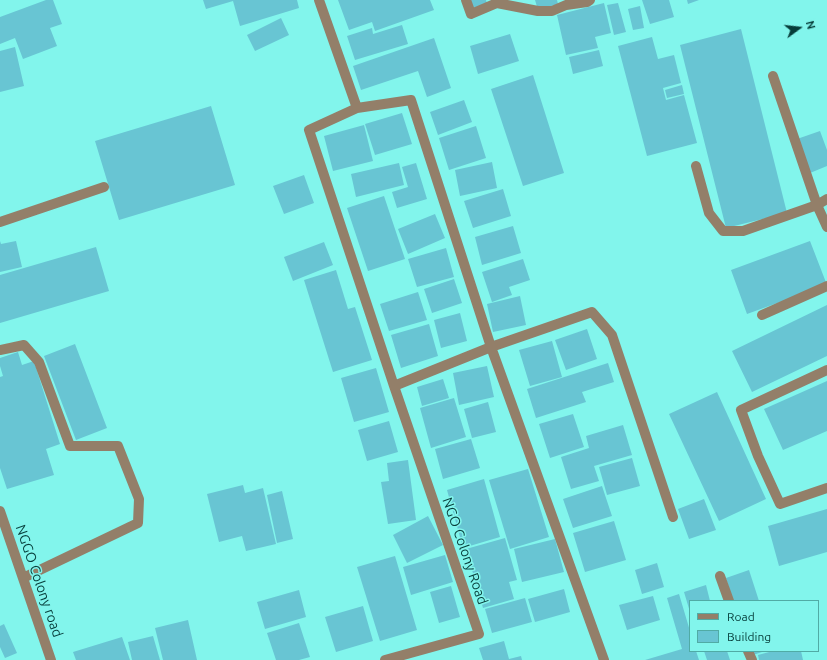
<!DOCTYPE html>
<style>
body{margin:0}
#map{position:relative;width:827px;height:660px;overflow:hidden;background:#82f5ec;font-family:Ubuntu,sans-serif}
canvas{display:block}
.legend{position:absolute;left:689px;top:600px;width:130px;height:52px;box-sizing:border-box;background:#82f5ec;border:1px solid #50aba5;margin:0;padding:5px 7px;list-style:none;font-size:12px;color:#063d3a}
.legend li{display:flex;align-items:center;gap:8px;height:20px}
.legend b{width:20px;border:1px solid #50aba5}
.north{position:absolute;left:779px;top:8px;width:40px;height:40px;-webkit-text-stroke:3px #82f5ec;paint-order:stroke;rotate:75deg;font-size:11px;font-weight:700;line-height:16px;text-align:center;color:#063d3a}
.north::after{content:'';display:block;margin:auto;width:14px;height:18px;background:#063d3a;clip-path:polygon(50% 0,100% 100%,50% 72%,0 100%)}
</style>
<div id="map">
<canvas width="827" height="660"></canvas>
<ul class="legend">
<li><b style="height:5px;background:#937f69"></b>Road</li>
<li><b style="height:11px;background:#68c5d3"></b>Building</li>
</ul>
<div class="north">N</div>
</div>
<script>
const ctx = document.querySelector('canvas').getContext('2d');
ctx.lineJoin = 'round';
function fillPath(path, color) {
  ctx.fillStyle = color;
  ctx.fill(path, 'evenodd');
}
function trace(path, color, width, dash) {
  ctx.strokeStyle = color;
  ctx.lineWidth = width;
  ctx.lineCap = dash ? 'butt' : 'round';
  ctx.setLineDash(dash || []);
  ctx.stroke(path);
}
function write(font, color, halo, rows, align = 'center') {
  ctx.font = font + ' Ubuntu,sans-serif';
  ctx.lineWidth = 3;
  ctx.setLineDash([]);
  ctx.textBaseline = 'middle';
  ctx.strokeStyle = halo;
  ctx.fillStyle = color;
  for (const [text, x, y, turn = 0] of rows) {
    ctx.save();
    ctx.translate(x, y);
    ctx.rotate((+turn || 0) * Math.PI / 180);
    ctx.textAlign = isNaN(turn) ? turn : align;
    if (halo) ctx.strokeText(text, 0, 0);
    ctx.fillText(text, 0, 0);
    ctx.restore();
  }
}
fillPath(new Path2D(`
 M46 0H53L62 24 50 28 57 46 23 59 15 38 0 44V17Z
 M203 0H297L299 8 240 26 233 1 206 9Z
 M338 0H430L434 10 375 31 372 22 349 30Z
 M470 0H486L487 4 473 9Z
 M535 0H557L558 4 538 10Z
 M642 0H669L674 17 650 24Z
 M687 0H699L688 4Z
 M604 3 611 33 595 37 598 48 566 55 557 15Z
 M618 3 626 32 614 35 607 5Z
 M640 6 644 28 633 30 628 9Z
 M281 18 289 35 255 51 247 35Z
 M402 25 408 44 355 60 347 36 372 28 373 34Z
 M741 29 787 213 726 228 680 45Z
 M510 34 519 61 478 74 470 46Z
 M652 37 658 59 674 55 681 83 663 88 666 100 684 95 697 143 647 156 618 46Z
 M434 38 451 88 427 97 418 71 361 90 353 66Z
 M15 47 24 86 0 92V51Z
 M599 50 603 66 573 74 569 57Z
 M533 75 564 173 523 186 491 89Z
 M682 85 684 94 667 98 665 90Z
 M464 100 472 122 438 135 430 112Z
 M211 106 235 185 119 220 95 141Z
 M402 113 412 144 375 155 365 124Z
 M364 125 373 161 333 171 324 136Z
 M476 126 486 158 449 170 439 138Z
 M820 131 827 150V166L810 173 797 139Z
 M492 162 497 188 460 196 455 170Z
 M399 163 404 185 356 197 351 174Z
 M416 163 427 199 397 208 392 192 408 187 402 167Z
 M304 175 314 203 284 214 273 186Z
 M503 189 511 216 473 228 464 201Z
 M384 196 405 259 368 271 347 208Z
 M435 214 445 238 408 254 398 229Z
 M513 226 521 253 482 265 475 237Z
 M0 241 1 244 16 241 22 267 0 272Z
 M810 241 827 285 747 314 731 270Z
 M324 242 333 265 293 281 284 257Z
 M96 247 109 291 0 323V275Z
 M446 248 454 277 417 287 408 259Z
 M523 259 530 280 509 287 512 295 492 302 482 272Z
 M336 270 348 309 355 307 372 360 333 372 304 280Z
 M454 279 462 303 432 313 424 289Z
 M418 292 427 320 389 331 380 304Z
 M520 296 526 325 493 332 487 304Z
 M827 305V356L752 392 732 351Z
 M460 313 467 341 441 348 434 320Z
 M429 324 438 356 401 368 391 335Z
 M587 329 597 359 566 370 555 340Z
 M552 341 562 377 530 386 519 350Z
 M75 344 107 428 76 440 44 356Z
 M18 352 22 365 34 361 60 444 46 449 54 475 7 489 0 468V377L3 376 0 366V358Z
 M608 363 614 382 582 392 586 402 536 418 527 389Z
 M487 366 494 397 459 405 453 373Z
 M376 368 389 412 354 422 341 378Z
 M443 379 449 398 422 406 417 387Z
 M827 381V431L783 450 764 409Z
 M717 392 766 499 719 521 669 414Z
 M454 398 466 437 431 448 420 408Z
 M488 402 496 432 472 438 464 409Z
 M573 414 584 447 550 458 539 424Z
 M389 421 398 452 367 461 358 430Z
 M623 425 632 455 594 466 599 481 571 489 561 457 589 448 586 436Z
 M471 439 480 468 443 479 435 449Z
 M632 458 640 486 607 495 599 467Z
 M408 460 416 520 388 524 381 482 389 481 387 463Z
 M528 469 549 537 510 549 489 480Z
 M484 479 500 537 463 548 447 490Z
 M243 485 245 493 263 488 276 544 246 551 242 536 219 542 207 494Z
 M602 486 612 516 573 528 563 499Z
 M282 491 293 539 277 543 267 495Z
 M704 499 716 530 689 539 678 509Z
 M827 509V552L779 566 768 526Z
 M428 516 443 545 407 563 393 535Z
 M614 521 626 560 585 572 573 533Z
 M505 538 517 580 509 582 514 599 483 608 466 549Z
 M555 539 564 572 522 582 514 549Z
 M445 555 453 582 411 595 403 567Z
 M395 556 417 630 380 641 357 567Z
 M657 563 664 587 642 594 635 570Z
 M749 570 759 601H733L726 578Z
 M706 585 710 601H690V612L684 592Z
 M451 586 460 617 439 623 430 592Z
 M564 589 570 612 535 622 528 599Z
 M299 590 306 617 265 629 257 602Z
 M679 594 690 631V651H696L699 660H645L682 649 667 598Z
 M653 596 660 620 627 630 619 605Z
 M525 598 532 622 492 633 485 609Z
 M363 606 373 641 336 652 325 617Z
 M188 620 197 660H163L155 628Z
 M299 623 310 657 299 660H276L267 633Z
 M4 624 17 653 5 658 0 647V626Z
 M153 636 160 660H132L128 642Z
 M122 637 130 660H76L73 652Z
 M504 641 509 659 521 656 522 660H483L479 648Z
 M704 651H727L730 660H707Z
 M752 651H765L753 655Z
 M773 651H801L803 660H759L758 655Z`), '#68c5d3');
trace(new Path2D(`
 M319 0 357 108
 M466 0 471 14 497 3 538 11H552L566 5 587 2 590 0
 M696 166 709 213 723 231H743L817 205 773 76
 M827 199 817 205 827 227
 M0 222 104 187
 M762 315 827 286
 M0 350 24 345 39 362 70 446H118L139 499 138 523 23 578
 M827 370 741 410 758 456 780 504 827 488
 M394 386 491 347 592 312 612 335 673 517
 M0 511 51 660
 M720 576 729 601
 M748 651 752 660
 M385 660 479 634 394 386 309 130 357 108 411 100 491 347 604 660`), '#937f69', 10);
write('14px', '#063d3a', '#82f5ec', [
 ["NGO Colony Road",465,551,71],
 ["NGGO Colony road",39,581,71]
]);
</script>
